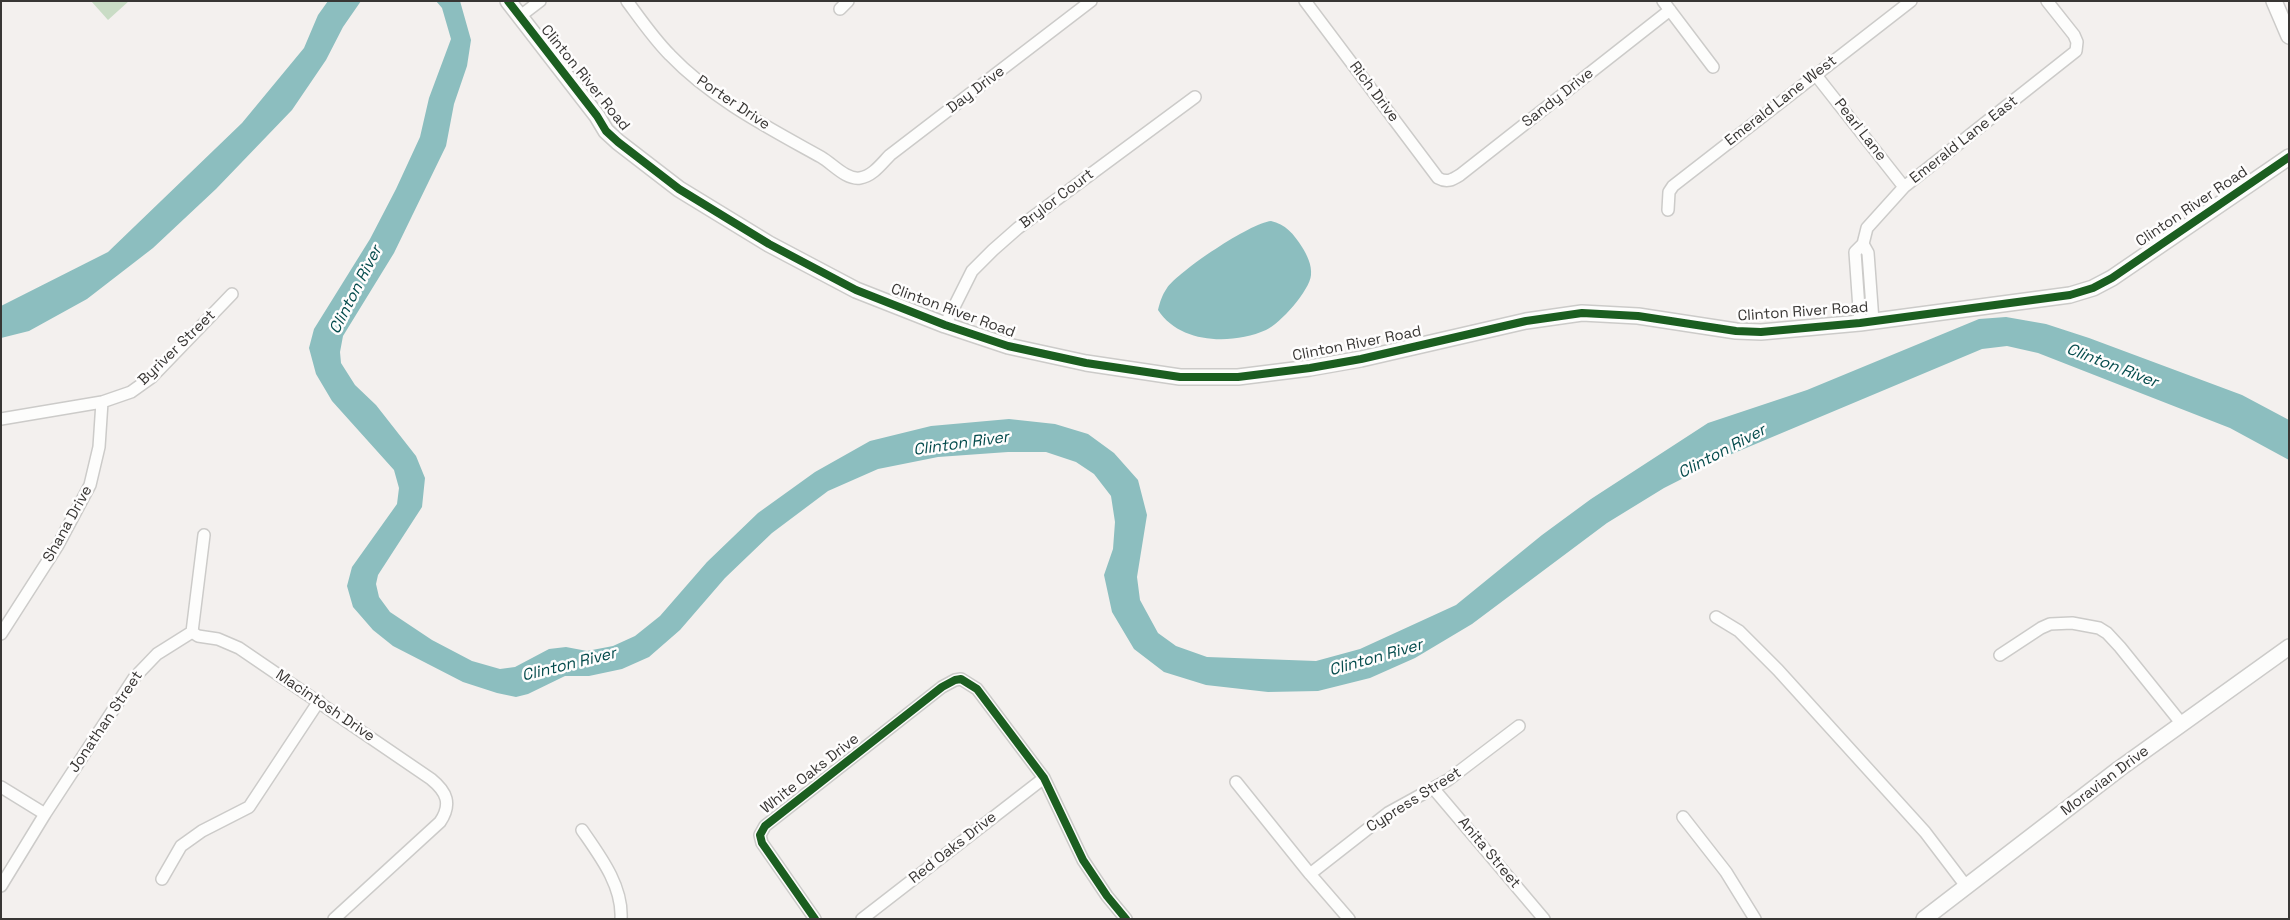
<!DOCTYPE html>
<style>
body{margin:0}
#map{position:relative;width:2290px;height:920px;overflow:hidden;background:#f3f0ee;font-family:"Space Grotesk",sans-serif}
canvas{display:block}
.frame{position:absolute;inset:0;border:2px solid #383634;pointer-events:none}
</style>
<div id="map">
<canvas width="2290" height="920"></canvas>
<div class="frame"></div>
</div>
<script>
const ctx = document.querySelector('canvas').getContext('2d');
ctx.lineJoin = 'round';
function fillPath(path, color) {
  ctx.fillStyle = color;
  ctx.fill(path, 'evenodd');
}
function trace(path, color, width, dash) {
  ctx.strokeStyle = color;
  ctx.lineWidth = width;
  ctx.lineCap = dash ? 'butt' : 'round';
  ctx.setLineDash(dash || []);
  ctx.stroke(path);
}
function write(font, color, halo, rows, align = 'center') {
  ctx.font = font + ' "Space Grotesk",sans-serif';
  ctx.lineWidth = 5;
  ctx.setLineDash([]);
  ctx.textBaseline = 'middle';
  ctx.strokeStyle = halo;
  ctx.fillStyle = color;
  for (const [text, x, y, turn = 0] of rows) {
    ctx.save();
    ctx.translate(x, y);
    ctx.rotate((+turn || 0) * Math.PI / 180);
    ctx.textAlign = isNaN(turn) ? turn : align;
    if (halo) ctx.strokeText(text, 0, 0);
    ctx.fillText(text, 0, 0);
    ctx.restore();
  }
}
fillPath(new Path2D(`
 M91 1H129L108 20Z`), '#c9dcc5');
fillPath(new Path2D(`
 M328 1H361L343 27 326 60 292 110 216 189 153 248 87 299 29 331 1 338V306L108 252 242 123 304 48 318 15Z
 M436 1H460L471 40 467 66 454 104 446 146 394 253 343 336 340 352 341 363 355 385 376 405 416 456 425 478 422 507 378 575 376 584 379 597 390 612 432 640 472 661 500 669 515 667 549 649 566 647 587 651 613 646 635 636 660 616 707 562 758 513 815 472 870 441 931 426 1009 419 1055 424 1088 434 1114 453 1138 480 1147 515 1137 577 1140 600 1158 633 1176 646 1207 657 1316 661 1360 649 1456 605 1542 535 1591 499 1708 423 1807 390 1979 319 2006 317 2046 324 2089 338 2242 395 2289 420V460L2230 428 2038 353 2007 346 1982 349 1727 456 1664 488 1607 523 1472 624 1415 658 1370 678 1318 691 1268 692 1206 685 1164 672 1134 649 1112 612 1104 575 1113 549 1115 522 1111 496 1094 474 1076 462 1046 452H1008L938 457 878 469 828 491 772 533 725 578 680 630 649 657 622 669 589 676H565L528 694 516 697 497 693 463 682 393 646 373 630 353 607 347 586 352 567 397 504 399 488 394 470 332 401 316 374 309 348 314 329 370 239 396 189 420 137 429 98 451 39 442 8Z
 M1271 221C1285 224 1294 234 1302 247 1307 255 1312 265 1311 275 1310 290 1280 324 1266 330 1232 345 1180 344 1158 310 1160 302 1162 295 1167 288 1179 271 1250 223 1271 221Z`), '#8cbebf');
const street = new Path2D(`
 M627 1C641 20 654 39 670 55 712 99 769 128 821 157 833 164 846 180 860 178 873 176 882 163 890 155L1091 1
 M1305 1 1438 178C1447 183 1452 180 1460 175L1670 10
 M1663 1 1713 67
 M840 9 848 1
 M519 17 540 1
 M1815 74 1904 187
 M1668 210 1669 192 1673 186 1911 1
 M1863 244 1867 228 1904 187 2076 51 2077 42 2074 35 2047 1
 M1860 323 1855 252 1863 244 1868 253 1873 321
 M945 325 972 271 993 250 1018 228 1195 97
 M1 419 102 402 131 392 152 377 232 294
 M1716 617 1739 631 1778 670 1925 832 1966 886
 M192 632 198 636 218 639 239 648 431 779C447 792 452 804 440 822L334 919
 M192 632 204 535
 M1 634 58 545 90 485 99 447 102 402
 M2000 655 2041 628 2050 624 2072 623 2099 628 2107 633 2120 647 2182 724
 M1236 782 1310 874 1349 919
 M1 787 45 814
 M1433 788 1544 919
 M1683 817 1726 872 1755 919
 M582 830C600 856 623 886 621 919
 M1310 874 1388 813 1448 780 1519 726
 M162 879 181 846 202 831 249 807 319 701
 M1 886 45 814 134 678 157 654 192 632
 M815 919 762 843 760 835 765 826 942 687 955 680 961 679 977 689 1044 778 1083 860 1107 896 1126 919
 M862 919 1044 778`);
const secondary = new Path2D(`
 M508 1 597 116 606 131 618 142 679 189 769 244 856 290 945 325 1008 346 1086 363 1180 377H1238L1310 368 1361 359 1526 321 1582 313 1638 316 1736 331 1761 332 1860 323 2070 295 2093 288 2112 278 2289 157
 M2274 1 2289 36
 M1924 919 2119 769 2289 647`);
trace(street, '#cccbc9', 14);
trace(secondary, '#cccbc9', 18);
trace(street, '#fdfdfc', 11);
trace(secondary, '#fdfdfc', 15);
trace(new Path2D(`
 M508 1 597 116 606 131 618 142 679 189 769 244 856 290 945 325 1008 346 1086 363 1180 377H1238L1310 368 1361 359 1526 321 1582 313 1638 316 1736 331 1761 332 1860 323 2070 295 2093 288 2112 278 2289 157
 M815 919 762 843 760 835 765 826 942 687 955 680 961 679 977 689 1044 778 1083 860 1107 896 1126 919`), '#1b5e20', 8);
write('15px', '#383634', '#fefdfd', [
 ["Clinton River Road",585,78,51],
 ["Day Drive",976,90,-37],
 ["Rich Drive",1374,92,53],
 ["Sandy Drive",1558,98,-38],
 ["Emerald Lane West",1781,101,-38],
 ["Porter Drive",733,103,34],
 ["Pearl Lane",1860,130,52],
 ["Emerald Lane East",1964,140,-38],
 ["Brylor Court",1057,199,-37],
 ["Clinton River Road",2192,207,-34],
 ["Clinton River Road",953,311,20],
 ["Clinton River Road",1803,312,-4],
 ["Clinton River Road",1357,344,-11],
 ["Byriver Street",177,348,-44],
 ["Shana Drive",68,524,-61],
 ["Macintosh Drive",325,706,34],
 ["Jonathan Street",106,722,-56],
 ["White Oaks Drive",810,774,-38],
 ["Moravian Drive",2105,781,-37],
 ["Cypress Street",1414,800,-32],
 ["Red Oaks Drive",953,848,-38],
 ["Anita Street",1489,853,50]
]);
write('italic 16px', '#044b4c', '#fefdfd', [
 ["Clinton River",356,290,-63],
 ["Clinton River",2112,366,21],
 ["Clinton River",961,444,-8],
 ["Clinton River",1722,452,-28],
 ["Clinton River",1376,658,-16],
 ["Clinton River",569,665,-14]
]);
</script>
